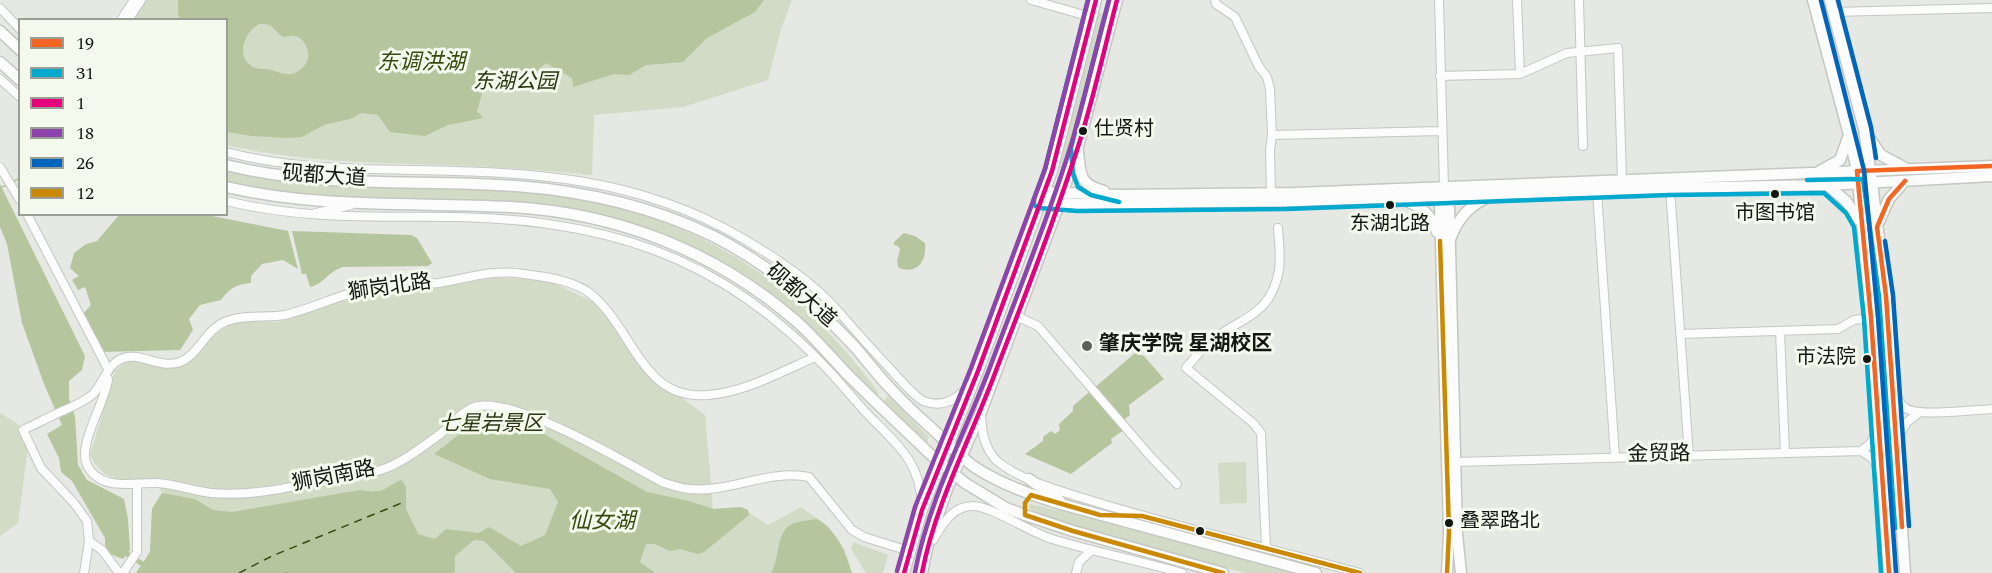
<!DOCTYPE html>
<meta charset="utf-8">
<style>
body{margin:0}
#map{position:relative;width:1992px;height:573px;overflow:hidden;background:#e6e9e3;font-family:Spectral,serif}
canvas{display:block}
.legend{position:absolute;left:18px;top:18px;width:210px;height:198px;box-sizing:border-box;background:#f4f9ed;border:2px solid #9a9e95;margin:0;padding:8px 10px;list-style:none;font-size:18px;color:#141611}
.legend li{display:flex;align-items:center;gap:12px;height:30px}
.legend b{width:30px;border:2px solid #9a9e95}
</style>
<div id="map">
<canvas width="1992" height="573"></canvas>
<ul class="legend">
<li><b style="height:8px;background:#f26522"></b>19</li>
<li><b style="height:8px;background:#00a9ce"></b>31</li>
<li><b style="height:8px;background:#e5007d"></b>1</li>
<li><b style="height:8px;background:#8e44ad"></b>18</li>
<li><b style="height:8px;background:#0065bd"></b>26</li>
<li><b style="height:8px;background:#ca8903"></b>12</li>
</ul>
</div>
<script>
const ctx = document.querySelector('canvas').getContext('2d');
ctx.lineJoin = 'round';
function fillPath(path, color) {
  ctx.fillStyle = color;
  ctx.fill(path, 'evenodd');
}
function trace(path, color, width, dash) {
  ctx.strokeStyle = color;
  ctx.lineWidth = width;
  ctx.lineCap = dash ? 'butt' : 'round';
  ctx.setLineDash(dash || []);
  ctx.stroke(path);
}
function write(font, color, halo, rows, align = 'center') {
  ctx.font = font + ' Spectral,"Noto Sans SC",serif';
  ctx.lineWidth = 6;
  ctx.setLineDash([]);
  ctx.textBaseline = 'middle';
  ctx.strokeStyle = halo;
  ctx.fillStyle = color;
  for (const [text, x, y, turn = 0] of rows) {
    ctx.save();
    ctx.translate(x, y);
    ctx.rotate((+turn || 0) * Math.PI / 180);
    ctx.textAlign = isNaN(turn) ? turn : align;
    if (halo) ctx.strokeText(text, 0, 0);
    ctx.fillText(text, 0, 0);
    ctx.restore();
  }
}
fillPath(new Path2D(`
 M146 0H792L781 29 768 80 683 107 594 115 592 175C545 170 497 167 450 165 375 163 299 162 227 145L226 20H133Z
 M1099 13 1106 14 1063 171 1059 170Z
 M226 170C297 176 368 182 439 187 477 190 514 189 552 195 693 214 795 278 879 393L876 396 731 268 701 251 645 227 588 213 325 196 261 189 227 182Z
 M496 278 545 279 600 305 639 366 705 415 713 509 741 507 768 525 801 507 828 526 845 550 852 573H136L150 552 152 509 162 492 154 481C125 480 104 484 90 455L115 371 127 360 145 361 165 368 191 358 206 340 237 320 277 322 323 305 415 287Z
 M888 396 929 437 926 444 883 402Z
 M0 413 18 424 28 447 18 523 0 536Z
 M1246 462 1247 503 1220 504 1218 463Z
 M1030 504 1065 512 1293 573H1245L1062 524 1029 508Z
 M853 542 888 555 883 573H866L851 549Z`), '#d1dbc5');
fillPath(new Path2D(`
 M178 0H764L755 12 707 38 683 62 646 65 629 75 614 74 573 87 572 78 546 63 536 72 517 70 506 78 485 83 477 111 483 118 448 125 425 136 390 132 378 115 361 113 350 119 324 125 302 137 287 138 252 136 227 132 226 20 180 19 178 14ZM259 24C276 23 272 31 284 37 289 36 293 35 298 37 307 41 312 57 305 65 292 79 286 74 271 70 266 68 259 70 253 67 235 57 244 32 259 24Z
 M0 184 85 356 82 370 69 381V399L75 416 78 465 87 480 124 499 128 519 130 550 123 559 105 552V538L72 481 61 472 59 458 47 434 62 425 44 384 22 323 7 244 0 227Z
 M202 214 288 231 298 269 283 260 262 264 251 276V283C236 284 230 288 221 300L200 305 189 319 193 330 180 350 102 352 83 314 91 305 85 287 78 290 72 280 79 276 70 268 74 253 86 244 97 241 119 215Z
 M292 231 411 235 417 238 432 263 428 266 343 267C327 272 323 285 310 287L306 274H302Z
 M904 233 915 236 925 243C927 260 918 275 899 268 895 259 899 257 900 249L898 246 894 245V242Z
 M1135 353 1144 356 1164 379 1129 405 1130 415 1122 422 1127 428 1111 439 1112 443 1071 474 1025 454 1043 441V437L1051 431 1055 434 1060 430 1059 424 1073 411V406Z
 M480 418 535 429 647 492 689 501 713 509 741 507 748 510 749 515 704 552 698 554 680 549 670 551 655 544H646L640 562 655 573H516L484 541 474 540 455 556V573H136L150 552 152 509 162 493 195 499 213 510 232 512 360 490C368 491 376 493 385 489 391 486 394 482 402 480L406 487V509L418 534 435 539 446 529 479 533 489 527 521 546 545 535 558 502 550 489 490 479 434 454Z
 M817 519C837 531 845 551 852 573H771C775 567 775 561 777 555 783 524 786 523 817 519Z`), '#b5c59e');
trace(new Path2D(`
 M14 181 20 178
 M0 188 7 185`), '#b5c59e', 1.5);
trace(new Path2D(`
 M127 554 141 563`), '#b5c59e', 5);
trace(new Path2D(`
 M239 573 272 556 404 502
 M286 573H287`), '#364a0f', 1.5, [8, 6]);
const minor = new Path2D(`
 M1031 0 1091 17
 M1215 0 1216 4 1235 17 1259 67 1267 77 1270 89 1272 135 1270 150 1271 193
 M1439 0 1444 187
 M1517 0 1520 74
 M1579 0 1583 146
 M0 8 20 29
 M1833 12 1992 8
 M121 20 134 0
 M128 20 141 0
 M1440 76 1520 74 1567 53 1618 48 1622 180
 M0 79 20 97
 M1272 135 1442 131
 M226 152C287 168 350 169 412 170 530 172 636 176 742 238 776 258 813 282 839 312 857 333 875 353 894 373 903 383 912 394 923 401 945 409 957 398 972 384
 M0 167 20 200
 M1670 188 1689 456
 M1597 191 1615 457
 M226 201C304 220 378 216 457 217 626 220 744 267 854 399 885 437 921 453 922 507
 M316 213 351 205
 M27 214 108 369
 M1018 317 1038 326 1150 456 1177 484
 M1780 331 1785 453
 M1681 334 1838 329 1854 320 1871 318
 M108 379C106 401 77 445 87 465 100 492 135 482 157 483 175 484 193 491 211 493 254 497 299 485 341 477 354 475 369 474 381 470 402 463 422 447 439 435 452 425 464 408 479 406 521 400 623 461 662 482 671 485 679 488 689 489 730 493 768 469 809 477L852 530 864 537 909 551
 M1895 391C1897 397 1899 404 1905 408 1919 417 1973 410 1992 409
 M981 415C982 432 984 448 997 461 1022 482 1068 493 1099 503 1185 529 1273 549 1360 573
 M1897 439 1907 422 1920 412
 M1861 451 1872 458 1881 472
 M1861 451 1870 444 1879 428
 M1456 462 1861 451
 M933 540C943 524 952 506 973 506 990 506 1029 531 1049 538 1093 552 1138 560 1182 573
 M89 541 102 550 119 573
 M1266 547 1261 433 1253 423 1186 368C1193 360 1200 351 1208 344 1238 316 1270 320 1279 270 1281 257 1279 242 1278 228
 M1079 562 1092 550
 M84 573 89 541 87 521 74 503 41 468 23 430C34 425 45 419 56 414 68 408 81 404 92 395 103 385 106 367 119 360 138 349 158 370 180 362 199 355 205 329 227 321 245 314 266 318 285 315 311 309 336 296 363 290 377 287 392 284 407 284 418 283 428 284 439 283 469 278 492 269 524 274 545 277 575 280 592 295 634 330 642 401 708 395 745 392 781 372 815 357
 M123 573 137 552V485
 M1076 573 1079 562`);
const major = new Path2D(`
 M1813 0 1849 135 1857 171 1871 318 1889 573
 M1830 0 1864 129 1872 183 1886 296 1905 573
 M0 31 20 50
 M0 62 20 80
 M1868 136 1881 155 1907 169
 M1078 152C1081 176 1079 184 1104 191
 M226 165C321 189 419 179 516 186 584 191 651 206 713 236 767 263 814 303 855 347 867 361 879 377 892 390 909 409 929 425 947 443 957 451 965 461 976 468 1004 486 1036 497 1068 506L1316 573
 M1820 171 1840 160 1849 135
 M1827 185 1846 201 1859 220
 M226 187C322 209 414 202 511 207 617 213 715 251 796 321 814 337 830 356 846 373 874 401 903 428 931 455L965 483 1006 508 1025 515 1073 531 1223 573
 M1443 190 1440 196V207L1449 532 1447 573
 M1446 190 1449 207 1457 534 1461 573
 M1044 192 1119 195 1294 193 1992 166
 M1402 199C1420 206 1431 213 1437 232
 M1041 201 1077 204 1294 201 1670 188 1827 185 1992 176
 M1877 226 1889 199 1905 181
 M1451 237C1459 217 1470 205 1490 196
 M1029 479 1060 501
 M904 573 922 510 978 371 1052 171 1096 0
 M922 573 927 548 947 489 981 412 1059 204 1078 147 1117 0`);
trace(minor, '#c4c7c2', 10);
trace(major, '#c4c7c2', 13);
trace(minor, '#fbfcfb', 8);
trace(major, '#fbfcfb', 10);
trace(new Path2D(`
 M1857 171 1871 318 1889 573
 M1857 171 1992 166
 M1902 527 1886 296 1877 227 1889 199 1905 181`), '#f26522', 4.5);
trace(new Path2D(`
 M1088 0 1045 169 1034 199V205L1039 208 1077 211 1286 209 1670 195 1824 193 1846 213 1854 227 1864 319 1881 573
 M1109 0 1071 148 1073 174 1078 187 1091 195 1119 202
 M1807 180 1863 179 1879 297 1895 528`), '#00a9ce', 4.5);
trace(new Path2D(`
 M904 573 922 510 978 371 1052 171 1096 0
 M922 573C936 501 972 436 997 368 1025 296 1053 224 1077 150 1093 101 1104 50 1117 0`), '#e5007d', 4.5);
trace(new Path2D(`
 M897 571 915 507 971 368 1045 169 1088 0
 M915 572C929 500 964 435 990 367 1017 294 1048 220 1071 145 1085 97 1096 48 1109 0`), '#8e44ad', 4.5);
trace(new Path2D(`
 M1821 0 1864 170 1878 317 1896 572
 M1838 0 1871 127 1876 158
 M1885 241 1893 295 1909 526`), '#0065bd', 4.5);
trace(new Path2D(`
 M1440 241 1449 532 1447 573
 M1223 573 1073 531 1025 515V503L1031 495 1100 515 1142 516 1360 573`), '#ca8903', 4.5);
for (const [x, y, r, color] of [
 [1083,131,5,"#141611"],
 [1775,194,5,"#141611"],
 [1390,205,5,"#141611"],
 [1087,346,6,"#5e605a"],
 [1867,359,5,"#141611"],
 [1449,523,5,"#141611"],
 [1200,531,5,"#141611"]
]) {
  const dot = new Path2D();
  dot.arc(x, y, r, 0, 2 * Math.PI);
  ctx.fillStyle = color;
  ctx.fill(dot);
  trace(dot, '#f4f9ed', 2);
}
write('20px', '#141611', '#f4f9ed', [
 ["仕贤村",1094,131],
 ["市图书馆",1775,215,"center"],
 ["东湖北路",1390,226,"center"],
 ["市法院",1856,359,"right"],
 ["叠翠路北",1460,523]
], 'left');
write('italic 21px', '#293710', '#f4f9ed', [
 ["东湖公园",515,84],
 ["七星岩景区",491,426]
]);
write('21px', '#141611', '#f4f9ed', [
 ["砚都大道",324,178,4],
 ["獅岗北路",390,289,-8],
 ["砚都大道",800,297,41],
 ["金贸路",1659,456,-1],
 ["狮岗南路",334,478,-11]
]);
write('bold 21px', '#141611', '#f4f9ed', [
 ["肇庆学院 星湖校区",1099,346]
], 'left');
write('italic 22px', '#364a0f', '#f4f9ed', [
 ["东调洪湖",421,65],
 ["仙女湖",602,524]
]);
</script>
